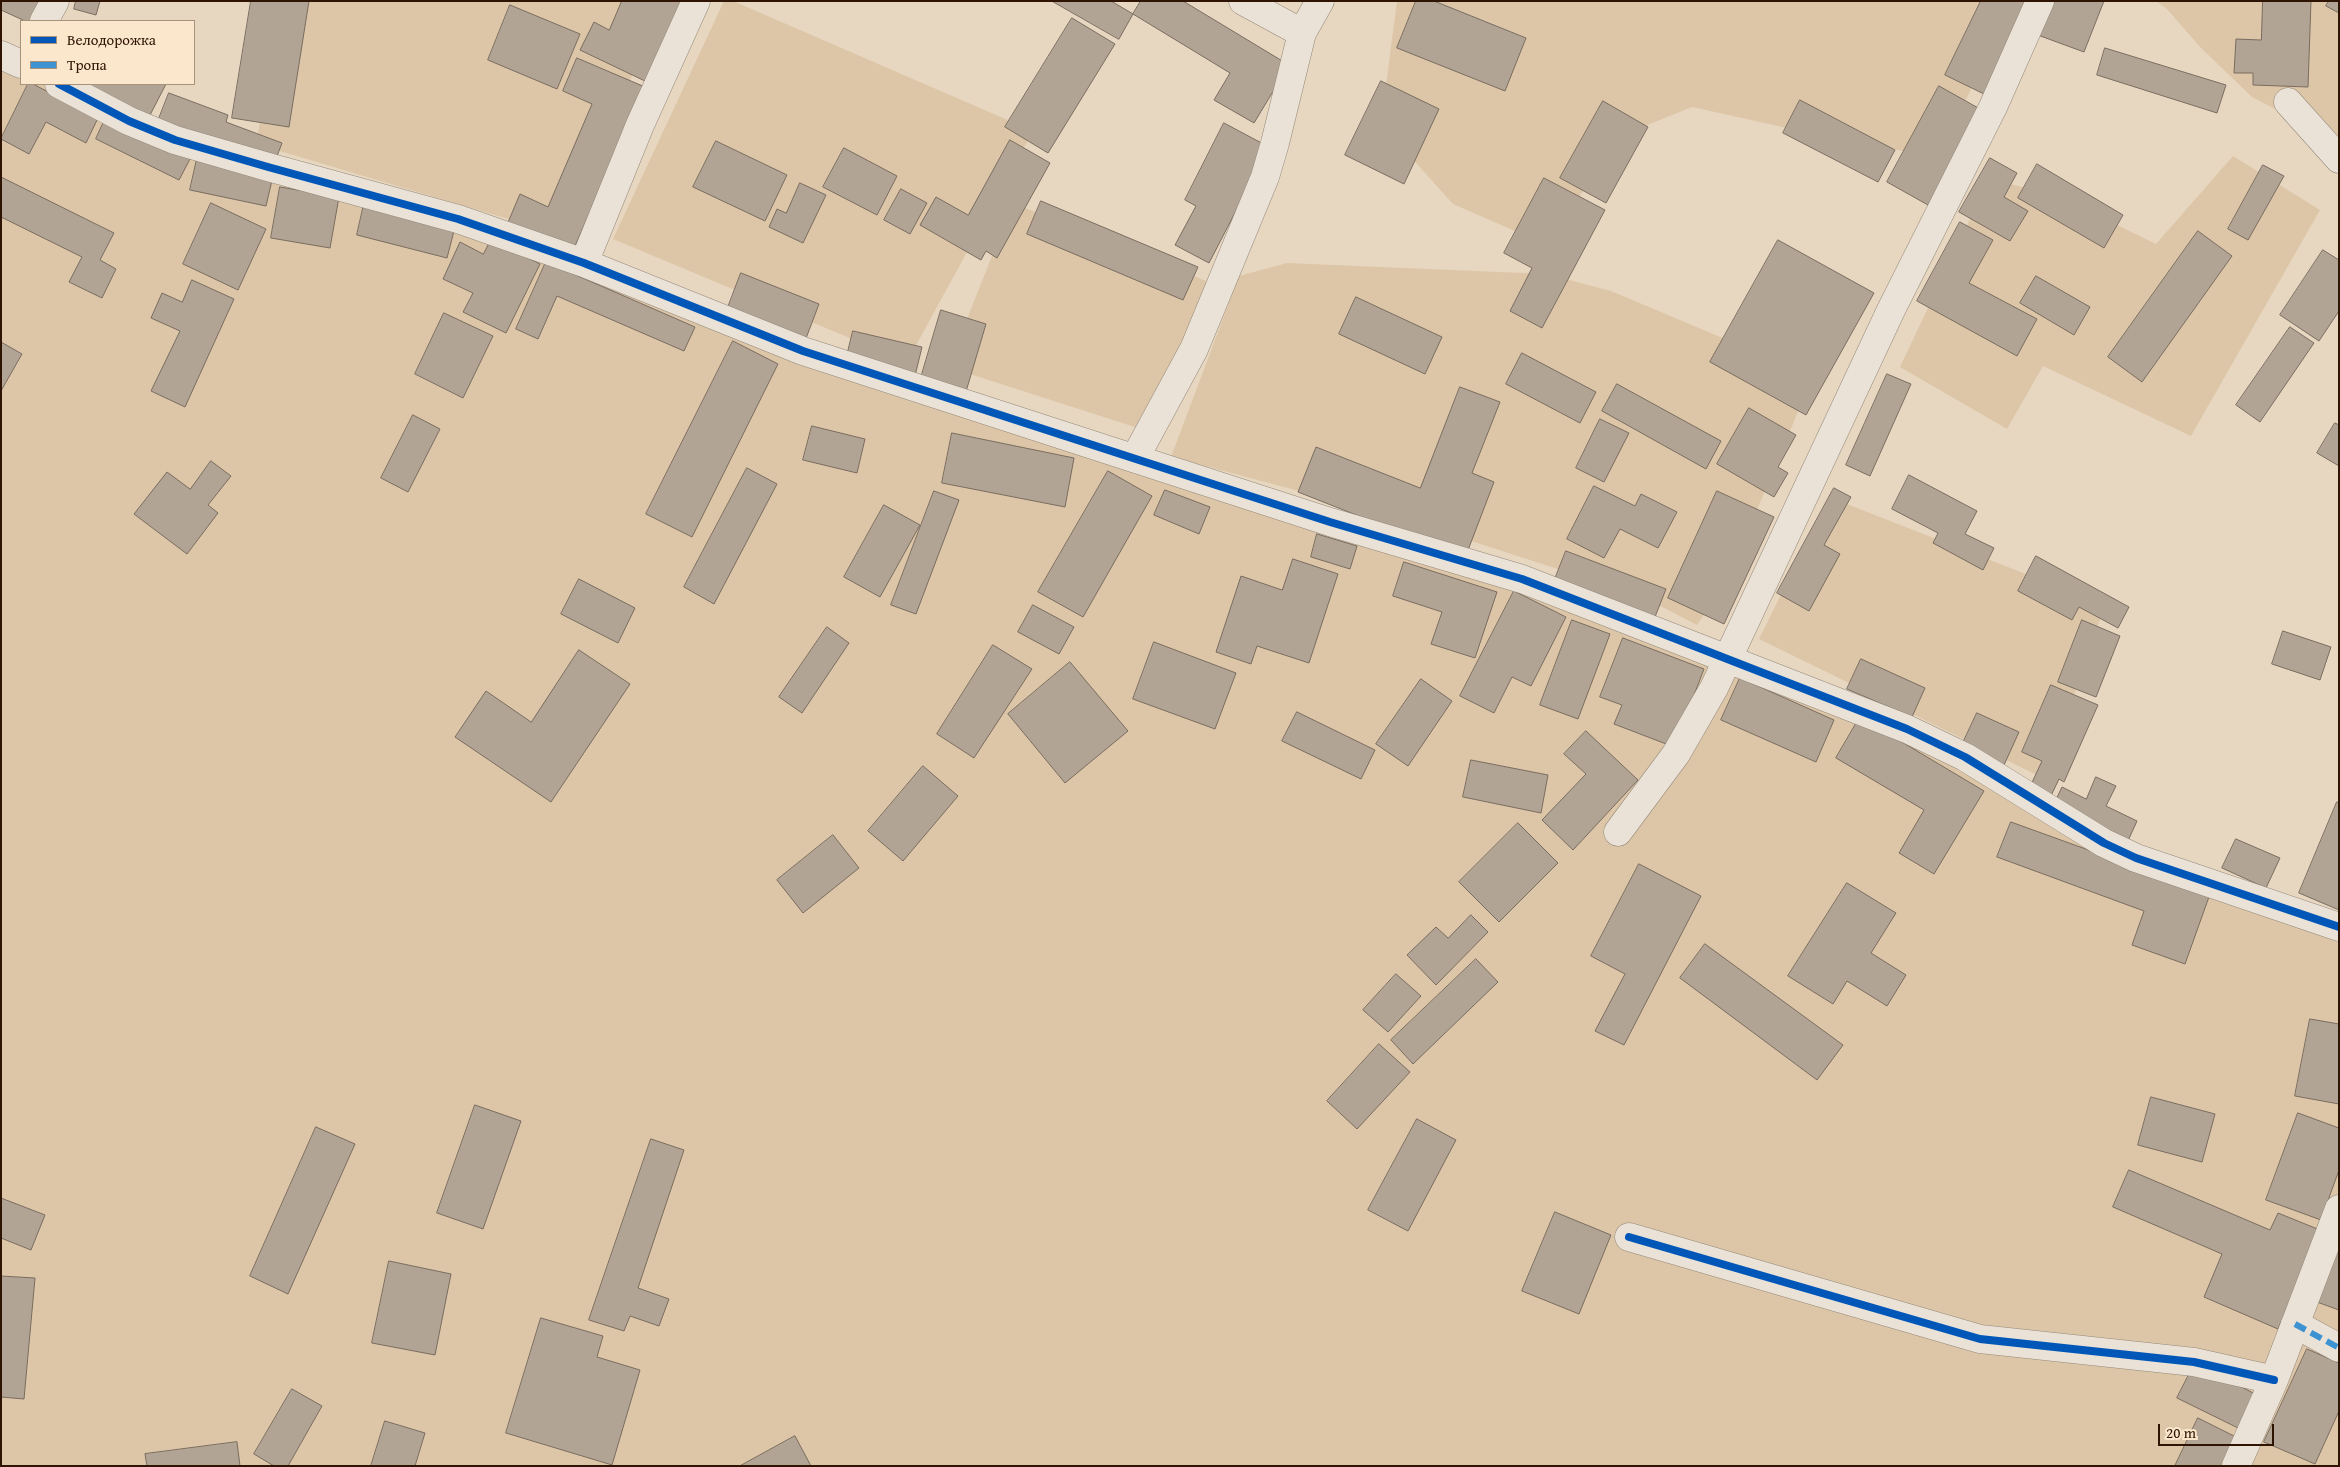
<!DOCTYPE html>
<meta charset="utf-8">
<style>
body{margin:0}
#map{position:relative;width:2340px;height:1467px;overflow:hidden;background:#e7d7c0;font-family:"Gentium Book Plus",serif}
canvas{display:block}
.frame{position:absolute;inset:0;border:2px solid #2f1303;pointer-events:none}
.legend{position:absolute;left:20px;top:20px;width:175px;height:65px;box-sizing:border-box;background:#fae7cc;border:1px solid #a9927c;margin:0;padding:6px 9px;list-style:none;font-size:15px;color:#2f1303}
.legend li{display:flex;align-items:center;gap:10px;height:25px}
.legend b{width:25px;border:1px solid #a9927c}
.scale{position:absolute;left:2158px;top:1424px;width:116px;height:22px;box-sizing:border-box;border:2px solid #2f1303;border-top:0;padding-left:6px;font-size:15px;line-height:18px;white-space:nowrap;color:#2f1303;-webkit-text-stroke:4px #fae7cc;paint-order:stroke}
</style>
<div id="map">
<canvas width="2340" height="1467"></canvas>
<div class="frame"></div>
<ul class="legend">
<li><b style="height:6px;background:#0057b8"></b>Велодорожка</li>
<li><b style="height:6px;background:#3d92d1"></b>Тропа</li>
</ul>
<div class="scale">20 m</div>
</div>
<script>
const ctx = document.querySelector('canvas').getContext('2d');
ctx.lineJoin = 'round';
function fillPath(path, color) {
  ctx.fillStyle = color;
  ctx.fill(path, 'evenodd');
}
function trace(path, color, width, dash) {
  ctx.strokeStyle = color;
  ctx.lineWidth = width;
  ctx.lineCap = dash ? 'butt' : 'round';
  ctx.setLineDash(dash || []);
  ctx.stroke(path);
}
fillPath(new Path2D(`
 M286 1H665L562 235 256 144 275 37Z
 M724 1H733L1033 131 907 362 613 239Z
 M1397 1H2011L1940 157 1850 142 1692 107 1620 136 1547 245 1453 204 1381 124Z
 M2156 1H2339V167L2306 125 2252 97 2200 47 2167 9Z
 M1 57 21 67V84H53L457 218 642 296 1740 651 2035 807 2339 932V1466H1Z
 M2233 156 2320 210 2191 436 2043 366 2007 429 1900 367 1989 179 2056 195 2156 244Z
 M1013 203 1211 283 1141 429 948 367Z
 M1287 263 1547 274 1611 291 1813 376 1728 579 1697 625 1641 596 1397 517 1171 457 1239 276Z
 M1829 497 2105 605 2045 779 1759 639Z`), '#ddc6a7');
const building = new Path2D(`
 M1 1H39L30 21H25L1 10Z
 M76 1H100L96 15 74 9Z
 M251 1H309L289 127 232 118Z
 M622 1H686L647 82 580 50 594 22 609 30Z
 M1052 1H1111L1133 14 1119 39Z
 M1141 1H1183L1289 65 1254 123 1214 100 1230 73 1133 14Z
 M1416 1H1434L1526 38 1505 91 1397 48Z
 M1981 1H2030L1984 94 1945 75Z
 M2047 1H2104L2084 52 2035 34Z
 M2263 1H2311L2308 87 2253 85V73H2234L2236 39 2261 40Z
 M2329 1H2339V13L2326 6Z
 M510 5 580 34 557 89 488 60Z
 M1072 18 1115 44 1048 153 1005 127Z
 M2105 48 2226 85 2217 113 2097 75Z
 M577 58 645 87 571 255 506 227 520 194 548 207 592 104 563 91Z
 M1381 81 1439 109 1404 184 1345 155Z
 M28 84H33L98 118 86 143 46 122 29 154 1 139Z
 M79 84H166L148 119Z
 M1939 86 1980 109 1928 205 1887 182Z
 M169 93 228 115 226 122 282 143 274 164 158 121Z
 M1800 100 1895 150 1878 182 1783 133Z
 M1603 101 1648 127 1606 203 1560 178Z
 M106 117 190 159 179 180 96 139Z
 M1224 123 1269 147 1209 263 1175 245 1196 206 1185 200Z
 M1010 140 1050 163 997 258 986 251 981 260 920 225 936 197 968 215Z
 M716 141 787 175 765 221 693 187Z
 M844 148 897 176 877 215 823 187Z
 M1990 158 2017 173 2004 197 2028 211 2010 241 1959 212Z
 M197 159 273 176 266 206 190 190Z
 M2037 164 2123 215 2104 248 2018 198Z
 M2263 165 2284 176 2248 240 2228 229Z
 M1 177 114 233 100 260 116 269 102 298 69 282 82 257 1 217Z
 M1544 178 1605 210 1542 328 1510 311 1532 268 1504 253Z
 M800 183 826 195 803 243 769 227 777 209 786 213Z
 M280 187 339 197 330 248 271 238Z
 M901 189 927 203 910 234 884 220Z
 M1041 201 1198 267 1183 300 1027 234Z
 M211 203 266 229 238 290 183 264Z
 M364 204 455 227 447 258 357 235Z
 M1960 222 1993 240 1969 283 2037 319 2017 356 1917 301Z
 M2198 231 2232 256 2142 382 2108 357Z
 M491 240 540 264 506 333 463 312 473 293 443 279 460 242 483 254Z
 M1778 240 1874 293 1806 415 1710 362Z
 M2323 250 2339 260V311L2319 341 2280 315Z
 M546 262 695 327 684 351 557 296 538 339 516 329Z
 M741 273 819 304 805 341 727 310Z
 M2036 276 2090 307 2074 335 2020 303Z
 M192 280 234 299 185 407 151 391 180 331 151 318 162 293 182 302Z
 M1356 297 1442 337 1425 374 1339 334Z
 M941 310 986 324 965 395 920 381Z
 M444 313 493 336 463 398 415 374Z
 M2290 327 2314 343 2260 422 2236 405Z
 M853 331 922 347 915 376 846 360Z
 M733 341 778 364 692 537 646 514Z
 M1 342 22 354 1 391Z
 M1522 353 1596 392 1580 423 1506 384Z
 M1887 374 1911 384 1870 476 1846 465Z
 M1617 384 1721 441 1706 469 1602 411Z
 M1460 387 1500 402 1472 473 1494 482 1465 558 1298 492 1316 447 1420 488Z
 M1749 408 1796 435 1778 467 1788 473 1774 497 1717 464Z
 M413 415 440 429 408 492 381 478Z
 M1600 419 1629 433 1604 482 1576 468Z
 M2335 423 2339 425V466L2317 453Z
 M812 426 865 439 857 473 803 460Z
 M952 433 1074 458 1065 507 942 483Z
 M211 461 231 476 208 505 218 513 187 554 134 514 167 472 190 489Z
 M747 468 777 484 714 604 684 587Z
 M1108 471 1152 496 1083 617 1038 592Z
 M1909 475 1977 511 1965 534 1994 548 1983 570 1933 543 1938 533 1892 509Z
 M1594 486 1635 506 1641 494 1677 512 1658 548 1620 529 1604 558 1567 539Z
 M1834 488 1851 497 1824 545 1840 554 1809 611 1777 593Z
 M1165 490 1210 507 1199 534 1154 515Z
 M934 491 959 500 916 614 891 605Z
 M1717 491 1774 517 1724 624 1668 598Z
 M884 505 920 525 880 597 844 577Z
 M1317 534 1357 546 1350 569 1311 557Z
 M1566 551 1666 589 1655 617 1555 579Z
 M2036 556 2129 607 2118 628 2079 607 2072 620 2018 591Z
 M1293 559 1338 574 1309 663 1257 646 1251 664 1216 652 1241 576 1282 590Z
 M1404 562 1497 592 1475 658 1431 644 1442 612 1393 596Z
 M579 579 635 608 618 643 561 614Z
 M1514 591 1566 617 1531 686 1512 677 1494 713 1460 696Z
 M1033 605 1074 627 1059 654 1018 632Z
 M1572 620 1610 634 1578 719 1540 705Z
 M2082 620 2120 636 2096 697 2058 682Z
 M827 627 849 643 802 713 779 697Z
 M2283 631 2331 647 2320 680 2272 664Z
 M1623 638 1704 669 1674 747 1614 724 1622 705 1600 697Z
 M1154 642 1236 673 1215 729 1133 699Z
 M993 645 1032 669 974 758 937 734Z
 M579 650 630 684 551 802 455 737 486 691 531 722Z
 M1861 659 1925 688 1912 717 1847 689Z
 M1070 662 1128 731 1065 783 1008 714Z
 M1740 678 1834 720 1816 762 1721 720Z
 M1421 679 1452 701 1408 766 1376 744Z
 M2051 685 2098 705 2064 782 2059 779 2049 800 2028 791 2042 761 2022 752Z
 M1297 712 1375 750 1361 779 1282 741Z
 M1977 713 2019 732 2004 765 1962 745Z
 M1860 717 1984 791 1934 874 1899 853 1924 810 1836 758Z
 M1586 731 1638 780 1573 850 1542 820 1586 774 1564 754Z
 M1471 760 1548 775 1541 813 1463 797Z
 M923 766 958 796 903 861 868 831Z
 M2096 777 2116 786 2106 806 2137 821 2127 843 2052 808 2062 787 2086 799Z
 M2337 802 2339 803V910L2299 893Z
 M2011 822 2210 894 2185 964 2132 945 2144 911 1997 857Z
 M1518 823 1558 863 1499 922 1459 882Z
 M833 835 859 868 803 913 777 880Z
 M2236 839 2280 858 2266 888 2222 868Z
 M1639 864 1701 896 1624 1045 1595 1031 1625 974 1591 956Z
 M1847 883 1896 913 1871 953 1906 975 1887 1006 1847 981 1833 1004 1788 976Z
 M1471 915 1488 932 1436 985 1407 955 1436 927 1448 938Z
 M1705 944 1843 1045 1817 1080 1680 978Z
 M1476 959 1498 982 1413 1064 1391 1040Z
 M1396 974 1421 996 1388 1032 1363 1010Z
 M2310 1019 2339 1024V1104L2295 1096Z
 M1379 1044 1410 1072 1357 1129 1327 1101Z
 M2151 1097 2215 1114 2202 1162 2138 1145Z
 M475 1105 521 1121 483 1229 437 1213Z
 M2298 1113 2339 1128V1170L2321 1220 2266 1200Z
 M1417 1119 1456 1140 1408 1231 1368 1210Z
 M316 1127 355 1144 288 1294 250 1276Z
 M651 1139 684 1150 638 1288 669 1299 659 1326 630 1316 624 1331 589 1320Z
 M2129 1170 2270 1230 2278 1213 2320 1230 2278 1329 2204 1297 2222 1254 2113 1207Z
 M1 1198 45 1215 31 1250 1 1238Z
 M1555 1212 1611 1235 1579 1314 1522 1291Z
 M2339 1240V1310L2317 1302Z
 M389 1261 451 1274 435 1355 372 1343Z
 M1 1276 35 1278 24 1399 1 1397Z
 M541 1318 603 1336 597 1357 640 1370 612 1465 506 1433Z
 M2307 1349 2339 1363V1411L2315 1464 2264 1442Z
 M2195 1363 2255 1394 2238 1428 2177 1398Z
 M292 1389 322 1406 288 1466H274L254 1454Z
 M2198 1418 2236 1437 2223 1466H2175Z
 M385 1421 425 1433 415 1466H371Z
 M795 1436 811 1466H740Z
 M237 1442 240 1466H147L145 1454Z`);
fillPath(building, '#b1a494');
trace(building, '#7a6d60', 1);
const minor = new Path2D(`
 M1243 1 1302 33
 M44 21 55 1
 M1 55 21 64
 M59 84 129 121 175 140 268 167 458 219 584 263 803 351 1330 522 1522 579 1907 729 1965 757 2104 843 2136 858 2339 927
 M2288 102 2339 159
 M584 263 640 125 696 1
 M1135 458 1194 349 1265 177 1275 143 1302 33 1320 1
 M1618 832 1676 754 1714 688 1891 310 1993 107 2040 1
 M1629 1237 1980 1339 2194 1362 2274 1380
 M2295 1324 2339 1348
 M2236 1466 2274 1380 2339 1209`);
trace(minor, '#948879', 29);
trace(minor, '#eae2d7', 28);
trace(new Path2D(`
 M2295 1324 2339 1348`), '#3d92d1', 6, [12, 6]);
trace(new Path2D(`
 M59 84 129 121 175 140 268 167 458 219 584 263 803 351 1330 522 1522 579 1907 729 1965 757 2104 843 2136 858 2339 927
 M1629 1237 1980 1339 2194 1362 2274 1380`), '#0057b8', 8);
</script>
